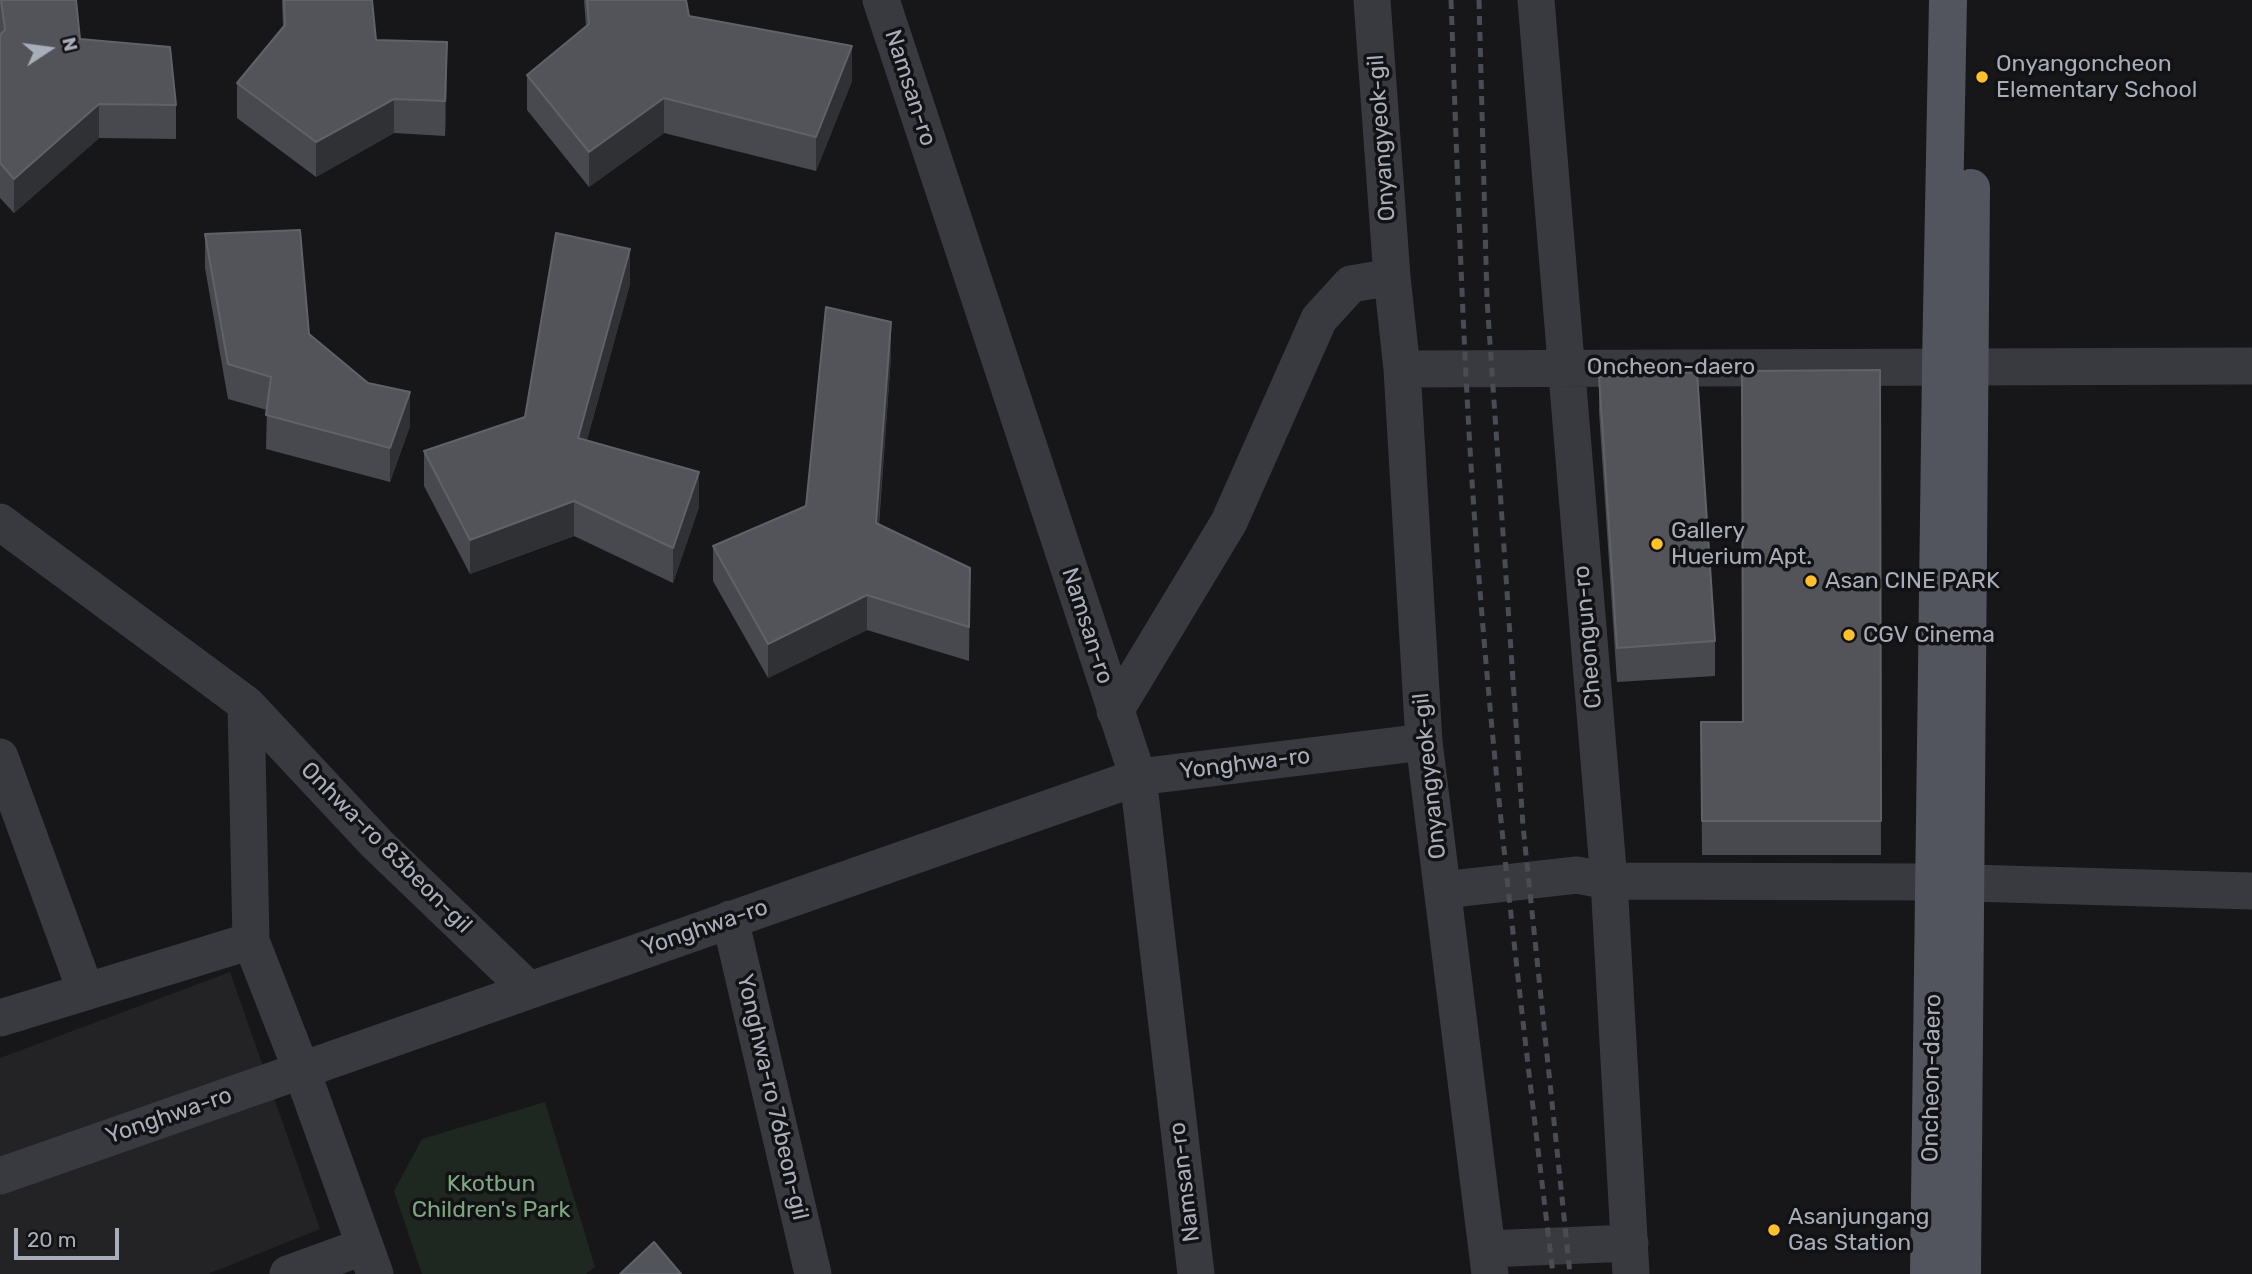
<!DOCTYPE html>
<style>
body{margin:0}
#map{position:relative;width:2252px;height:1274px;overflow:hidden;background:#171719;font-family:Rubik,sans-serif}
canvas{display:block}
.north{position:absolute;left:14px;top:14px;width:70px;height:70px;-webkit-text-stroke:5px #121214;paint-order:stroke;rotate:77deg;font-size:19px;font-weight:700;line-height:28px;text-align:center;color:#a8adba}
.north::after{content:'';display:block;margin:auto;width:24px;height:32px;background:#a8adba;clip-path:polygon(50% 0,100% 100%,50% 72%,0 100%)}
.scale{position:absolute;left:14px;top:1228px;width:105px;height:32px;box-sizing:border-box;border:4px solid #a8adba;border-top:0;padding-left:9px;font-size:21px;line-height:24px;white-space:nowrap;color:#a8adba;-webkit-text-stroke:5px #121214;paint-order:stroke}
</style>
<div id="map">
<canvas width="2252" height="1274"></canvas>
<div class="north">N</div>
<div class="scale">20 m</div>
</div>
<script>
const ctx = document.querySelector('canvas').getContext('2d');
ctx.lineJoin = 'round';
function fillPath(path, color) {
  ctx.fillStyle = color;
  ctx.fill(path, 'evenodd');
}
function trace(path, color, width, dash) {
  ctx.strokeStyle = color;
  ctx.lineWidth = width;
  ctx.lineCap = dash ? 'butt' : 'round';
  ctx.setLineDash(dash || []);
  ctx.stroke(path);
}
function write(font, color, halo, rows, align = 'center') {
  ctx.font = font + ' Rubik,sans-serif';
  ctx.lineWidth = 7;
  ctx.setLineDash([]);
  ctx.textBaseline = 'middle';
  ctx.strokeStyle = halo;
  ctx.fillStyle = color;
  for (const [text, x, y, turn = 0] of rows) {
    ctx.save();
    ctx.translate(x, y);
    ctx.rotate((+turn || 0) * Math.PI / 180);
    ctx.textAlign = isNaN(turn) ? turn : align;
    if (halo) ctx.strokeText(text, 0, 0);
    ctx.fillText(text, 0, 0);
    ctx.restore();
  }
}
fillPath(new Path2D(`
 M230 972 320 1229 208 1274H0V1058Z`), '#232326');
fillPath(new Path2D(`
 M545 1102 595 1267 586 1274H422L394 1191 422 1139Z`), '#1e2820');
trace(new Path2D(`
 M881 0 1138 777 1196 1274
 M1372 0 1392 277 1402 369 1424 742 1490 1274
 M1536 0 1609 881 1631 1274
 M1402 369 2252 366
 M0 522 246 704 377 844 528 989
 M246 704 251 941 301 1069 375 1274
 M1115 711 1229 522 1319 319 1351 284 1392 277
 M0 757 86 992
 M1443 890 1577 875 1609 881 1934 882 2252 891
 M730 919 813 1274
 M0 1018 251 941
 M0 1176 1138 777 1424 742
 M1487 1249 1630 1243
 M288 1274 365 1246`), '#393a40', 37);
trace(new Path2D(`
 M1929 1274 1941 366 1948 0
 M1962 1274 1971 188`), '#53555e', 38);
trace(new Path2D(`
 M1451 0C1458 184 1463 368 1477 552 1495 793 1524 1034 1553 1274
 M1479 0 1487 299 1523 826 1570 1274`), '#4a4c54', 5, [9, 7]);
fillPath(new Path2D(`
 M0 0H76L80 39 176 105V139L99 138 14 213 0 198Z
 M282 0H372L376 40 447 76 445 136 394 133 316 177 237 118V83L283 27Z
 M584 0H686L689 16 852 81 816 171 664 133 589 187 527 110V75L586 26Z
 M205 234 309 334 410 426 390 482 266 449 267 410 228 399 205 268Z
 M630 284 587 440 699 507 673 583 574 536 470 574 424 486V451L525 417Z
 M891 356 879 525 970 568 969 661 867 630 768 678 713 581V546L806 506Z
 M1880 370 1881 855H1702L1701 722H1743Z
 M1599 377 1715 641V676L1617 682 1599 412Z`), '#48494e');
fillPath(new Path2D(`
 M447 42V76L445 136V101Z
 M852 46V81L816 171V137Z
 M664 98V133L589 187V152Z
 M394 99V133L316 177V142Z
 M99 104V138L14 213V179Z
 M630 249V284L578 472V438Z
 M891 322V356L876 558V523Z
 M410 392V426L390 482V448Z
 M699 472V507L673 583V548Z
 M574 501V536L470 574V540Z
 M867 595V630L768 678V644Z`), '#303134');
const building = new Path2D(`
 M1 0H76L80 39 170 47 176 105 99 104 14 179 0 163V35L5 30Z
 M284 0H372L376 40 447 42 445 101 394 99 316 142 237 83 285 25Z
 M587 0H686L689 16 852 46 816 137 664 98 589 152 527 75 589 24Z
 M300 230 309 334 368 383 410 392 390 448 266 415 271 377 228 364 205 234Z
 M556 233 630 249 578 438 699 472 673 548 574 501 470 540 424 451 525 417Z
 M826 307 891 322 876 523 970 568 969 627 867 595 768 644 713 546 806 506Z
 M1880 370 1881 821H1702L1701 722H1743L1742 371Z
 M1697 372 1715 641 1617 648 1599 377Z
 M654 1242 681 1274H620Z`);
fillPath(building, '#53545a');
trace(building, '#606269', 2);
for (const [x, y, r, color] of [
 [1982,77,7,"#ffc029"],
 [1657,544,7,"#ffc029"],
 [1811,581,7,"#ffc029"],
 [1849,635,7,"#ffc029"],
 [1774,1230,7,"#ffc029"]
]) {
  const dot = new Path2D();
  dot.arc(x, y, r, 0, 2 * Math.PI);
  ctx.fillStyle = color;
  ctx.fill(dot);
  trace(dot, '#121214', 2.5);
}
write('23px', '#a8adba', '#121214', [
 ["Onyangoncheon",1996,64],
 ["Elementary School",1996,90],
 ["Gallery",1671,531],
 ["Huerium Apt.",1671,557],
 ["Asan CINE PARK",1825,581],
 ["CGV Cinema",1863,635],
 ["Asanjungang",1788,1217],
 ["Gas Station",1788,1243]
], 'left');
write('23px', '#a8adba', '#121214', [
 ["Namsan-ro",910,88,72],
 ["Onyangyeok-gil",1382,138,-94],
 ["Oncheon-daero",1671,367],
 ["Namsan-ro",1087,626,72],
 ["Cheongun-ro",1588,637,-95],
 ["Yonghwa-ro",1245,764,-7],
 ["Onyangyeok-gil",1430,776,-96],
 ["Onhwa-ro 83beon-gil",386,848,45],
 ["Yonghwa-ro",705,928,-19],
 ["Oncheon-daero",1932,1078,-89],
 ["Yonghwa-ro 76beon-gil",772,1097,77],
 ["Yonghwa-ro",169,1116,-19],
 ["Namsan-ro",1185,1182,-97]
]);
write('23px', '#7da781', '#121214', [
 ["Kkotbun",491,1184],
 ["Children's Park",491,1210]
]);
</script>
